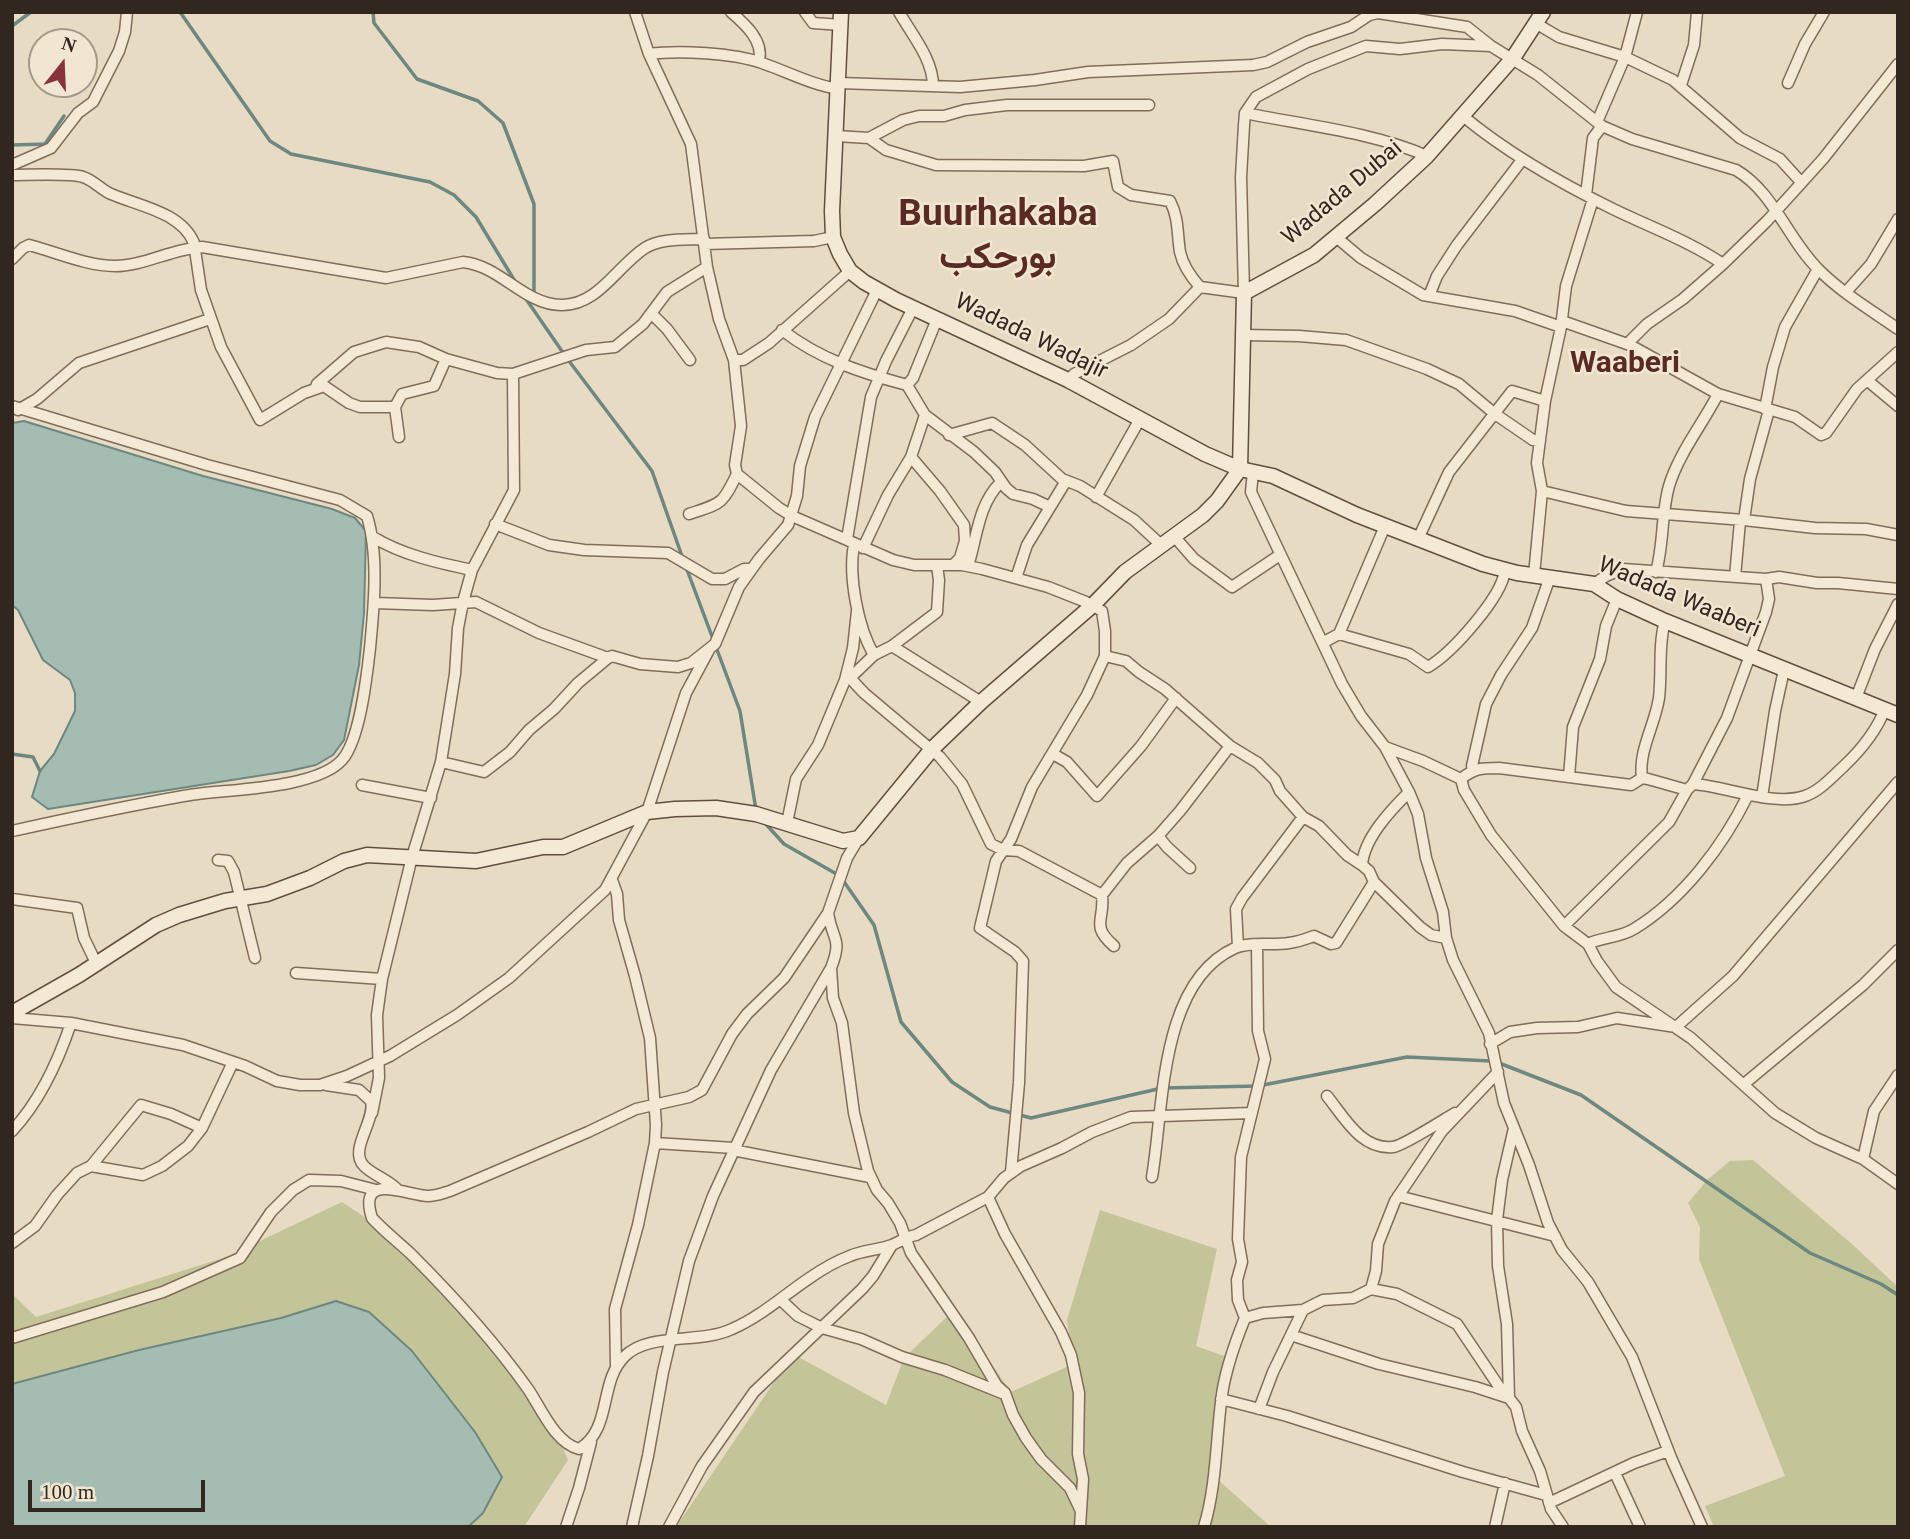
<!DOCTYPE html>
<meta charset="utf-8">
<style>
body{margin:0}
#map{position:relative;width:1910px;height:1539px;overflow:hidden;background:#e8dbc3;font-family:Georgia,serif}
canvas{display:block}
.frame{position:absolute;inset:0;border:14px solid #32271e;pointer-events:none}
.north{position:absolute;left:28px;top:28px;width:70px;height:70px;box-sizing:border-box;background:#f1e6d2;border:2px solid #a59a8a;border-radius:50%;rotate:18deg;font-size:19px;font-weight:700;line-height:28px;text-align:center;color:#32271e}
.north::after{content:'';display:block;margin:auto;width:24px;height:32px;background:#883339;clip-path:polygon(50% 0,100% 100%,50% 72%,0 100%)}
.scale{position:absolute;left:28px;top:1480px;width:177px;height:32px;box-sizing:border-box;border:4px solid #32271e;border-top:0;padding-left:9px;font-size:21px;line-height:24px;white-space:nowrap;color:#32271e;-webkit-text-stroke:5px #f1e6d2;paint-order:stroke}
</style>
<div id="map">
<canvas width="1910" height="1539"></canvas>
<div class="frame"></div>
<div class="north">N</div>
<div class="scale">100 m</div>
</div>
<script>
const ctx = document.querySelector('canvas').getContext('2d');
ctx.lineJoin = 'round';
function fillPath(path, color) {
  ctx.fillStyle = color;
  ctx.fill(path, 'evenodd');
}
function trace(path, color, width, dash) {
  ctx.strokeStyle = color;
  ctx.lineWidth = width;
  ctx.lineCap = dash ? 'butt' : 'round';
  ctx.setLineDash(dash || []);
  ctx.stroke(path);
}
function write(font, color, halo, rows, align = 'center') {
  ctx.font = font + ' Georgia,Vazirmatn,serif';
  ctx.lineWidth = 5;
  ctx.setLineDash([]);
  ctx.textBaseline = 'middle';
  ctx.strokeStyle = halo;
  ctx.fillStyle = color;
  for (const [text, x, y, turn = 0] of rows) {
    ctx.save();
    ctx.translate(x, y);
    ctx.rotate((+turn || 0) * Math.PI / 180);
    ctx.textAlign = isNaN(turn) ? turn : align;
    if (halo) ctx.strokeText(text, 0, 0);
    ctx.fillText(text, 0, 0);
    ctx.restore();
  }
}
fillPath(new Path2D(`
 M1753 1160 1852 1244 1898 1287V1527H1714L1705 1506 1785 1476 1699 1259 1700 1227 1688 1203 1708 1179 1730 1161Z
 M342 1202 384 1230 496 1345 548 1414 568 1460 524 1527H468L483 1513 335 1301 281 1318 139 1350 12 1384V1294L36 1317 226 1257Z
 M1100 1210 1217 1249 1196 1346 1230 1358 1216 1478 1271 1527H676L793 1354 886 1405 904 1358 954 1310 1011 1392 1073 1364 1067 1320Z`), '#c3c598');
const water = new Path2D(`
 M24 421 203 476 332 509 355 518 366 531 364 613 359 665 344 740 333 755 316 765 289 771 48 809 32 797 40 771 54 754 75 711V693L70 680 43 660 18 610 12 605V423Z
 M336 1301 369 1312 412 1351 475 1432 502 1477 483 1513 468 1527H12V1384L139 1350 281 1318Z`);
fillPath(water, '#a5bcb3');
trace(water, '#6d8880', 2);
trace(new Path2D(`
 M180 12 270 141 291 154 430 182 454 195 476 217 516 283
 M373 12 374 23 417 79 478 101 503 123 534 204V296
 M12 26 31 12
 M12 145 45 144 64 116
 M526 299 566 357 652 471 683 559
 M686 567 740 711 756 810
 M12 754 33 757 40 771
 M764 822 784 844 840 876 874 925 901 1022 952 1082 990 1107 1031 1118 1162 1088 1258 1086 1407 1057 1491 1061
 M1499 1063 1581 1095 1810 1253 1881 1284 1898 1295`), '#6d8880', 3.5);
const street = new Path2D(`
 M635 12 649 54 691 144 707 267 719 319 734 360 741 426 735 465 737 474 779 508 792 516 893 560 914 565H962L982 569 1048 587 1086 602 1102 611 1105 631V656L1087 695 1032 787 1011 839 996 861 980 928 1015 952 1023 961 1019 1083 1011 1172
 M731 12C745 24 764 41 759 61
 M805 12 813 23 842 25
 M899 12C912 35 933 59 933 86
 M1537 24 1559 37 1625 57 1673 80 1740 138 1780 159 1800 181
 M649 54C678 50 734 53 762 63 788 72 812 85 839 89
 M839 83 960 87 1035 80 1088 72 1253 65 1267 62 1307 42 1351 27 1369 15 1378 13 1467 27 1491 46 1538 75 1602 126 1632 139 1736 170C1774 192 1788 240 1819 270 1842 293 1871 310 1898 329
 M1788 83 1805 44 1824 12
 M1681 85 1694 45 1697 12
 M1245 113C1304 125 1372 132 1427 156
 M1464 117C1509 154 1560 183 1613 209 1650 227 1689 241 1723 264
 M1597 122 1625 57 1637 12
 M836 136 869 138 903 120 919 116H944L965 110 1007 105H1149
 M869 138 886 150 936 165 1084 166 1113 161 1118 187 1131 195 1170 201C1179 218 1177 234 1180 252 1183 266 1191 277 1200 287
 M12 165 51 148 78 113 93 102 119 51 125 32 127 12
 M12 175C28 175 71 173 83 177 93 180 102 190 111 194 139 206 181 212 194 243L201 290 221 347 260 420 304 393 324 386 349 403 360 407H395
 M1586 195 1593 138 1602 126
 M1336 237 1361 258 1423 295 1515 311 1561 327
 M704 244 814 241 833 237
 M12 259 23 248 29 245C56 252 87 266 115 266 143 266 172 249 202 247L386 278 463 262C501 266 523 304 561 305 598 306 617 266 645 248 661 238 685 240 704 239
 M1846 292 1871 264 1898 219
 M1429 296 1437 276 1457 245 1522 160
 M652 314 667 329 690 360
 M1562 321 1630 345 1718 394 1795 417 1821 435 1826 433 1857 389 1898 352
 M782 330C819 359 862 373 907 385L925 415 974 452 995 472 1006 488 1013 494 1033 499 1050 507
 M1243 335 1299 336 1346 340 1427 369 1459 384 1495 414 1533 440 1540 441
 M1630 345 1631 340 1647 324 1683 299 1723 264 1767 221 1823 159 1898 64
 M734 360H743L769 343 850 271
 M1068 380 1074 374 1131 345 1169 319 1200 287 1244 293 1241 177 1244 125 1245 113 1256 97 1308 69 1366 46 1400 49 1442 44 1491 46
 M1868 381 1898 406
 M907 385 913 378 937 319
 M316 387 317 384 354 352 386 342 419 347 446 359 497 373 513 374 586 350 615 347 643 324 667 292 707 267
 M12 406 207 465 340 500 367 516C379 555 374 607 370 648 367 675 360 740 342 760 316 789 228 789 190 795 130 805 71 818 12 831
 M1765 409 1773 367 1785 327 1818 269
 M18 410 37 399 79 363 210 319
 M949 435 992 423 1025 445 1062 479 1080 486 1134 520 1160 544
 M399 437 395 407 402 394 434 386 446 359
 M911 457 940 491 964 525 965 541 960 558 953 565
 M1253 472 1251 492 1342 684 1361 716 1385 747 1409 792 1418 814 1426 858 1443 912 1446 938 1453 960 1489 1033 1504 1103 1529 1165 1548 1223 1562 1250 1588 1282 1632 1357 1672 1460 1702 1527
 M1542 491 1626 511 1744 520 1815 528 1866 529 1898 535
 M1096 497 1140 419
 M689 514C722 503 722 505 737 474
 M1744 520 1750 479 1769 410
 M495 524 549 545 584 550 668 553 712 579H725L744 569H752
 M1173 535 1194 559 1232 587 1280 555
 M373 537C402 555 439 563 472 570
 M847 539 871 397 886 361 913 308
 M1418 539 1449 472 1512 391 1545 401
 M854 545C848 576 858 628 874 655
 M863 548 888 495 911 457 925 415
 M968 566C977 538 978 505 1000 483
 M1656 572C1664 544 1661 514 1669 486 1679 453 1702 425 1718 394
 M1534 575 1542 491 1537 463 1545 401 1561 327 1566 286 1593 199
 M1735 577 1740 521
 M1016 578 1027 545 1066 481
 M1594 584 1606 576 1623 569 1766 579 1779 577 1817 583H1838L1898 589
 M375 603 433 605 476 602 539 633 608 658 612 656 640 664 678 667 691 663 715 644 739 587 759 559 788 525 797 496 800 466 815 417 877 290
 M1339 634 1385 526
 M1324 642 1339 634 1409 654 1428 667C1452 653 1501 598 1505 571
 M892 646 981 702
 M1105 656 1126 661 1139 672 1165 689 1230 746 1258 763 1275 780 1280 791 1303 817 1319 826 1347 855 1362 865 1369 871 1374 882 1420 927 1431 935 1446 938
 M850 678 864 693 940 757 962 784 991 844 1003 850 1019 851 1102 895 1127 863 1158 836 1180 811 1230 746
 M845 680 853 648 857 611
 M1856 698 1875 649 1898 604
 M1385 747 1423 761 1461 779 1464 790 1491 835 1564 926 1588 944 1597 961 1616 987 1691 1038 1775 1113 1816 1138 1863 1159 1898 1184
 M1053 754 1067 762 1097 796 1141 746 1176 698
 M441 762 484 772 510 752 529 730 554 709 578 683 608 658
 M1473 770 1472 766 1486 704 1501 675 1532 628 1550 577
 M1569 777 1573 727 1600 659 1606 626 1617 599
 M1642 778C1638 751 1655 725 1659 698 1662 673 1658 645 1665 621
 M1461 779C1474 768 1482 768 1499 768L1631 785 1642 778 1648 779 1687 790
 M1693 784C1726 786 1774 807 1805 796 1820 791 1833 776 1844 766 1862 749 1876 732 1885 709
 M362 785 431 798
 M1762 797 1775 711 1784 670
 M787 823 796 779 818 745 845 680 850 678 874 655 892 646 937 612 939 580 937 566
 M1158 836 1167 847 1190 868
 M859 838 847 858 828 913 784 978 747 1014 732 1034 702 1090 689 1097 636 1109 588 1132 450 1191C443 1193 436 1196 428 1196 406 1195 357 1171 372 1218 384 1231 398 1242 411 1254 453 1296 494 1341 528 1389 541 1408 555 1443 579 1449 613 1429 598 1382 625 1356 649 1332 701 1344 732 1329 760 1317 783 1296 808 1279 821 1270 836 1261 850 1256 863 1250 879 1250 892 1245 901 1241 906 1237 916 1235L988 1197 1004 1178 1021 1166 1062 1148 1092 1132 1131 1117 1252 1113
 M218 860 228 861 234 872 255 958
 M1362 865C1364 838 1391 810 1409 792
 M612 880 617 894 619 920 635 976 650 1038 656 1125 655 1143 638 1225 615 1309 616 1366
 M1102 895C1105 921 1090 925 1114 946
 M12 899 77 908 84 938 96 963
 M1564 926 1669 822 1687 790 1693 784 1727 718 1766 612 1769 599 1766 579
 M1588 944C1602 937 1619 938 1634 929 1683 899 1723 846 1748 795
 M1238 947 1236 909 1242 898 1303 817
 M831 968 833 998 842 1023 854 1113 868 1171 877 1190 888 1203 900 1223 911 1253 969 1338 997 1386 1005 1393 1013 1415 1026 1438 1041 1459 1070 1488 1081 1511
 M296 973 382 979
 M12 1018 71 1023 183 1045 245 1066 277 1081 300 1085H320L347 1076 390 1056 457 1015 509 978 605 890 647 812 686 693 709 650
 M1490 1044 1510 1032 1537 1028 1578 1027 1617 1018 1676 1027 1733 976 1898 782
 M1744 1084 1863 985 1898 950
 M326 1085 359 1090 371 1101C376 1121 348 1150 364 1166 373 1175 387 1179 397 1189
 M1327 1096C1344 1117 1361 1150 1393 1147 1403 1146 1443 1120 1455 1113
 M372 1113 379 1078 377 1015 382 979 412 857 441 762 455 674 458 628 463 602 472 570 514 490 513 374
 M1514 1128 1502 1180 1497 1220 1498 1266 1507 1324 1509 1398 1516 1407 1522 1431 1540 1471 1551 1509 1563 1527
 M12 1131C40 1101 58 1062 71 1023
 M655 1143 734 1148
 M733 1150 870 1177
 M1863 1159 1874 1111 1898 1075
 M91 1166 141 1105 171 1114 202 1128
 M1152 1177C1164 1108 1159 982 1235 948 1251 941 1272 946 1289 943 1297 942 1306 939 1314 936L1331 944 1336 943 1374 882
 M1398 1196 1555 1236
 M988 1197 1005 1234 1061 1332 1071 1355 1079 1393 1078 1454 1083 1479 1080 1527
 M12 1243 35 1226 57 1195 77 1173 91 1166 143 1175 162 1166 188 1146 202 1128 233 1062
 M1371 1289 1397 1294 1457 1324 1506 1397
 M781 1300 798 1316 822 1328 861 1339 902 1357 945 1370 1002 1393
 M1245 1318 1238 1300 1237 1280 1242 1262 1238 1239 1241 1157 1265 1059 1258 1031 1257 945
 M1245 1318 1263 1313 1303 1310
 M1291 1335 1379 1364 1475 1387 1509 1398
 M12 1338 163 1292 240 1258 271 1212 293 1190 309 1180 341 1181 376 1190
 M1221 1399 1287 1416 1463 1472 1546 1495
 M1259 1409 1273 1372 1303 1310 1323 1300 1353 1298 1371 1289 1376 1271 1378 1244 1395 1201 1442 1131 1498 1072
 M1615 1473 1640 1527
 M1549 1503 1634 1463 1668 1451
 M566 1527 579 1488 591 1442
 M632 1527 648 1456 663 1372 689 1261 713 1196 771 1070 831 968C843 937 832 941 828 913
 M669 1527 702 1466 754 1392 862 1289 873 1276 892 1245
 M1204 1527C1216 1487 1216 1444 1221 1402 1224 1373 1234 1345 1245 1318
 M1495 1527 1505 1483`);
const secondary = new Path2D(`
 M841 12 832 211 833 237 840 254 850 271 864 282 896 300 1068 380 1205 454 1240 469 1273 476 1357 515 1483 564 1517 573 1594 584 1617 599 1665 621 1898 715
 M1240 469 1244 293 1314 255 1375 204 1427 156 1513 58 1543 12
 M12 1013 79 975 156 925 179 915 225 901 267 894 310 878 344 861 367 855 476 861 543 847H563L647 812 675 809 716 808 756 814 843 841 859 838 932 749 981 702 1093 605 1125 572 1203 515 1217 501 1240 469`);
trace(street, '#806d5c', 13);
trace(secondary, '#624e3f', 17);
trace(street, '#f4e9d5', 10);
trace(secondary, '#f4e9d5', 14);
write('23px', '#32271e', '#f1e6d2', [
 ["Wadada Dubai",1344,195,-40],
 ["Wadada Wadajir",1030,339,26],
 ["Wadada Waaberi",1678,600,23]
]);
write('bold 30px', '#5a2b23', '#f1e6d2', [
 ["Waaberi",1625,367]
]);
write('bold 37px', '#5a2b23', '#f1e6d2', [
 ["Buurhakaba",998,219],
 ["بورحكب",998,262]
]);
</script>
